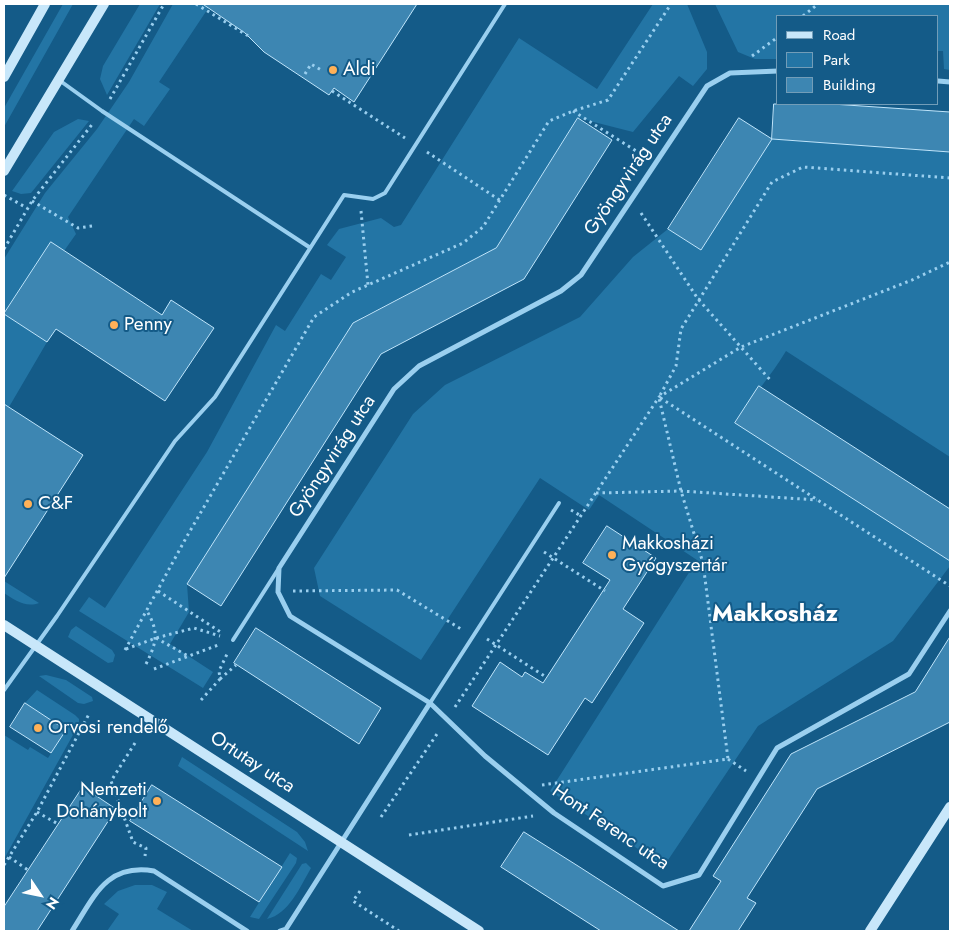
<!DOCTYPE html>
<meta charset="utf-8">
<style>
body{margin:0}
#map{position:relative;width:954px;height:935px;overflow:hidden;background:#145b88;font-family:Jost,sans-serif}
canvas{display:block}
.frame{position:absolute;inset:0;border:5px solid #fff;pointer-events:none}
.legend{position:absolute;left:776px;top:15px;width:162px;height:90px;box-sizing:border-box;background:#145b88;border:1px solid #729db8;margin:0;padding:6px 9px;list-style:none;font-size:15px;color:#fff}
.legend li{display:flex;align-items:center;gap:10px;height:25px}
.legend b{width:25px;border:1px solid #729db8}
.north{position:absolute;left:15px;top:870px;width:50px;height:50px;-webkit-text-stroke:4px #145b88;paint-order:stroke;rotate:124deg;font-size:14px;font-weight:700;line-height:20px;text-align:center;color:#fff}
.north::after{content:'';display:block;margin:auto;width:18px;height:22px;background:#fff;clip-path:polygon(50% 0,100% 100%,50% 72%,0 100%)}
</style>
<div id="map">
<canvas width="954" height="935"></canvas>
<div class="frame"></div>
<ul class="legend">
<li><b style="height:6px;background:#c8e7fa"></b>Road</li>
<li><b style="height:14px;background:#2375a5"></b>Park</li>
<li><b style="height:14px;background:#3d86b2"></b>Building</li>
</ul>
<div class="north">N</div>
</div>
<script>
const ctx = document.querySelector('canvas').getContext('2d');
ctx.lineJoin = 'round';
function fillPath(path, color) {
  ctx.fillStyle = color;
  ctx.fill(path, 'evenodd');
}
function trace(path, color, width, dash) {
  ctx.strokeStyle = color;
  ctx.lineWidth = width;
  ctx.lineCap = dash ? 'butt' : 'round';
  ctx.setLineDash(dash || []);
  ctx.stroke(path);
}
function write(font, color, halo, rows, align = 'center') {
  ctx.font = font + ' Jost,sans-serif';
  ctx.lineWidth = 4;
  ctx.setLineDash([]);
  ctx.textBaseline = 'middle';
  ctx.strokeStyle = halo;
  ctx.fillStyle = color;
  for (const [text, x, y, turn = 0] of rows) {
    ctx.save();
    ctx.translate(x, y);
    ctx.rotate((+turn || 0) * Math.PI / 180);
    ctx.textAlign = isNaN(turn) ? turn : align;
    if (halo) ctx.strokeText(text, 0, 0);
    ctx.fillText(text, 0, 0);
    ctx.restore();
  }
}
fillPath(new Path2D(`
 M63 4H73L4 127V108Z
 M140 4H160L107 95 100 79 103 66Z
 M173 4H211L159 82 170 89 144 126 134 119 68 217 76 234 64 251 51 243 4 314 47 342 9 407 4 404V259L45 193 97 129 129 82Z
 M653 4H687L707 52V69L693 86 679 76 633 132 578 118 496 248 363 317 347 332 187 584 189 612 170 644 213 672 203 688 79 611 89 597 105 608 207 452 276 325 285 331 321 274 331 280 346 257 327 245 339 229 381 218 394 227 401 225 519 38 597 89Z
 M715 4H950V70L944 69 943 51H938V16H778V59H755L738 52Z
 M78 119 89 121 31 193 21 194 12 191 54 132Z
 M772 139 950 152V457L786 351C771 376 752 397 736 422L950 561V566L893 641 758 726 664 866 550 791 697 560 599 495 589 510 540 478 421 660 320 596 314 568 413 414 445 385 580 317 633 257 668 229 701 250Z
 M4 581 39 603C26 608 14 600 4 593Z
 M76 626 112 650 115 655 113 662 108 663 68 637 71 630Z
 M46 675 66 680 92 697 93 701 84 704 78 703 39 676Z
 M37 690 75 715 79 719V724L4 859V735L28 750 30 747 48 758 66 730 25 703Z
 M182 757 297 832 305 842 308 851 178 766Z
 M290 853 297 858 296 863 259 919 250 917Z
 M306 863 311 868C300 887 289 914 267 919L302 864Z
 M135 885H152L167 892 157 909 193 931H107L119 914 104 904 118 891Z`), '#2375a5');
const building = new Path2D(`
 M203 4H417L354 102 334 88 329 95 264 52 245 33Z
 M774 104H832L950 112V152L772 139Z
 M578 118 612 140 524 279 381 354 221 606 187 584 353 323 496 248Z
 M739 118 772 139 701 250 668 229Z
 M51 242 162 315 171 300 214 328 165 401 56 329 47 342 4 314Z
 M759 386 950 509V561L735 423Z
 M4 404 83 455 4 578Z
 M607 526 656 558 623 609 644 623 592 703 585 698 548 755 472 706 500 662 522 677 525 672 543 683 610 580 583 563Z
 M256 628 381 708 359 744 234 663Z
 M950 637V722L817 789 747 898 756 903 738 931H689L721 881 713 876 791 754 915 692Z
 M25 703 66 730 51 753 10 727Z
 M152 785 282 867 259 902 130 821Z
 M83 787 116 809 37 931H4V907Z
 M524 832 578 866 679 931H601L501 867Z`);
fillPath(building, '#3d86b2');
trace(building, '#c0e5fb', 1);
trace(new Path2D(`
 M196 4 250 37
 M803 16 818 4
 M752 56 778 37
 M305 74 311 64 323 71
 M332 91 405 138
 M110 99 164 4
 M573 111 644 156
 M427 152 501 201
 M950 178 803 167 772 182 681 329 676 366 659 397 950 586
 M4 195 27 208
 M32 201 78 228 92 226
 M361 211 368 285
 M641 213 698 299 772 382
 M4 249 32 201 94 122
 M596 493 681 491 817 500
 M571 510 581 516
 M544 552 605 591
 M158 591 222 633
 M293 591 397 590 461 629
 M156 638 188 656
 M487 639 546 677
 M126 649 156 638 194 628 220 636
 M125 650 186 538 314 317 352 292 463 243 483 227 549 121 573 111 608 100 671 4
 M146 664C157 642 159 632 147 611
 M154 669 221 644
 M220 679 236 665
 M201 700 220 679 219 671 228 652
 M455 707 659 397 741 347 912 280 950 262
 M135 743 111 781 133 842 146 848 145 856
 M728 759 746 771
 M542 785 728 759 703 563 681 491 659 398
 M37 812 58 824
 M381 817 439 731
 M409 835 533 816
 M9 857 28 870
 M4 865 37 812 89 714
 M360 891 353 901 399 931`), '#9acfef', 3, [2.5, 4]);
trace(new Path2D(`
 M59 80 102 111 309 247
 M233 640 279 568
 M4 690 57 616 175 441 215 397 344 195 373 199 385 193 505 4
 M430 703 559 503`), '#9acfef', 4);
trace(new Path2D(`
 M938 81 950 82
 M430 703 485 756 554 813 663 886 699 875 777 748 909 674 950 611
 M72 931C94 897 106 863 154 871L247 931
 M280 931 286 929 430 703 290 616 278 592 279 568 394 389 419 366 561 291 581 275 707 86 730 73 778 71`), '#9acfef', 5);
trace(new Path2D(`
 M4 77 45 4
 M4 171 104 4
 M4 625 479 931
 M870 931 950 807`), '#c8e7fa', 10);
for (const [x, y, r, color] of [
 [333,70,5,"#ffb158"],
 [114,325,5,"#ffb158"],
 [28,504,5,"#ffb158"],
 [612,555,5,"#ffb158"],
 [38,728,5,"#ffb158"],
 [157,801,5,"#ffb158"]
]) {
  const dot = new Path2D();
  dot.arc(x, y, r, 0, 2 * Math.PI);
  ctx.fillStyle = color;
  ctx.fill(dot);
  trace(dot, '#145b88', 2);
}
write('19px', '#fff', '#145b88', [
 ["Aldi",343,70],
 ["Penny",124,325],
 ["C&F",38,504],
 ["Makkosházi",622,544],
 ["Gyógyszertár",622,566],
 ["Orvosi rendelő",48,728],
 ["Nemzeti",147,790,"right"],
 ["Dohánybolt",147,812,"right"]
], 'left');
write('19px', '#fff', '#145b88', [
 ["Gyöngyvirág utca",629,175,-56],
 ["Gyöngyvirág utca",333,457,-57],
 ["Ortutay utca",252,763,33],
 ["Hont Ferenc utca",610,828,34]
]);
write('bold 24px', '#fff', '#145b88', [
 ["Makkosház",775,615]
]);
</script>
